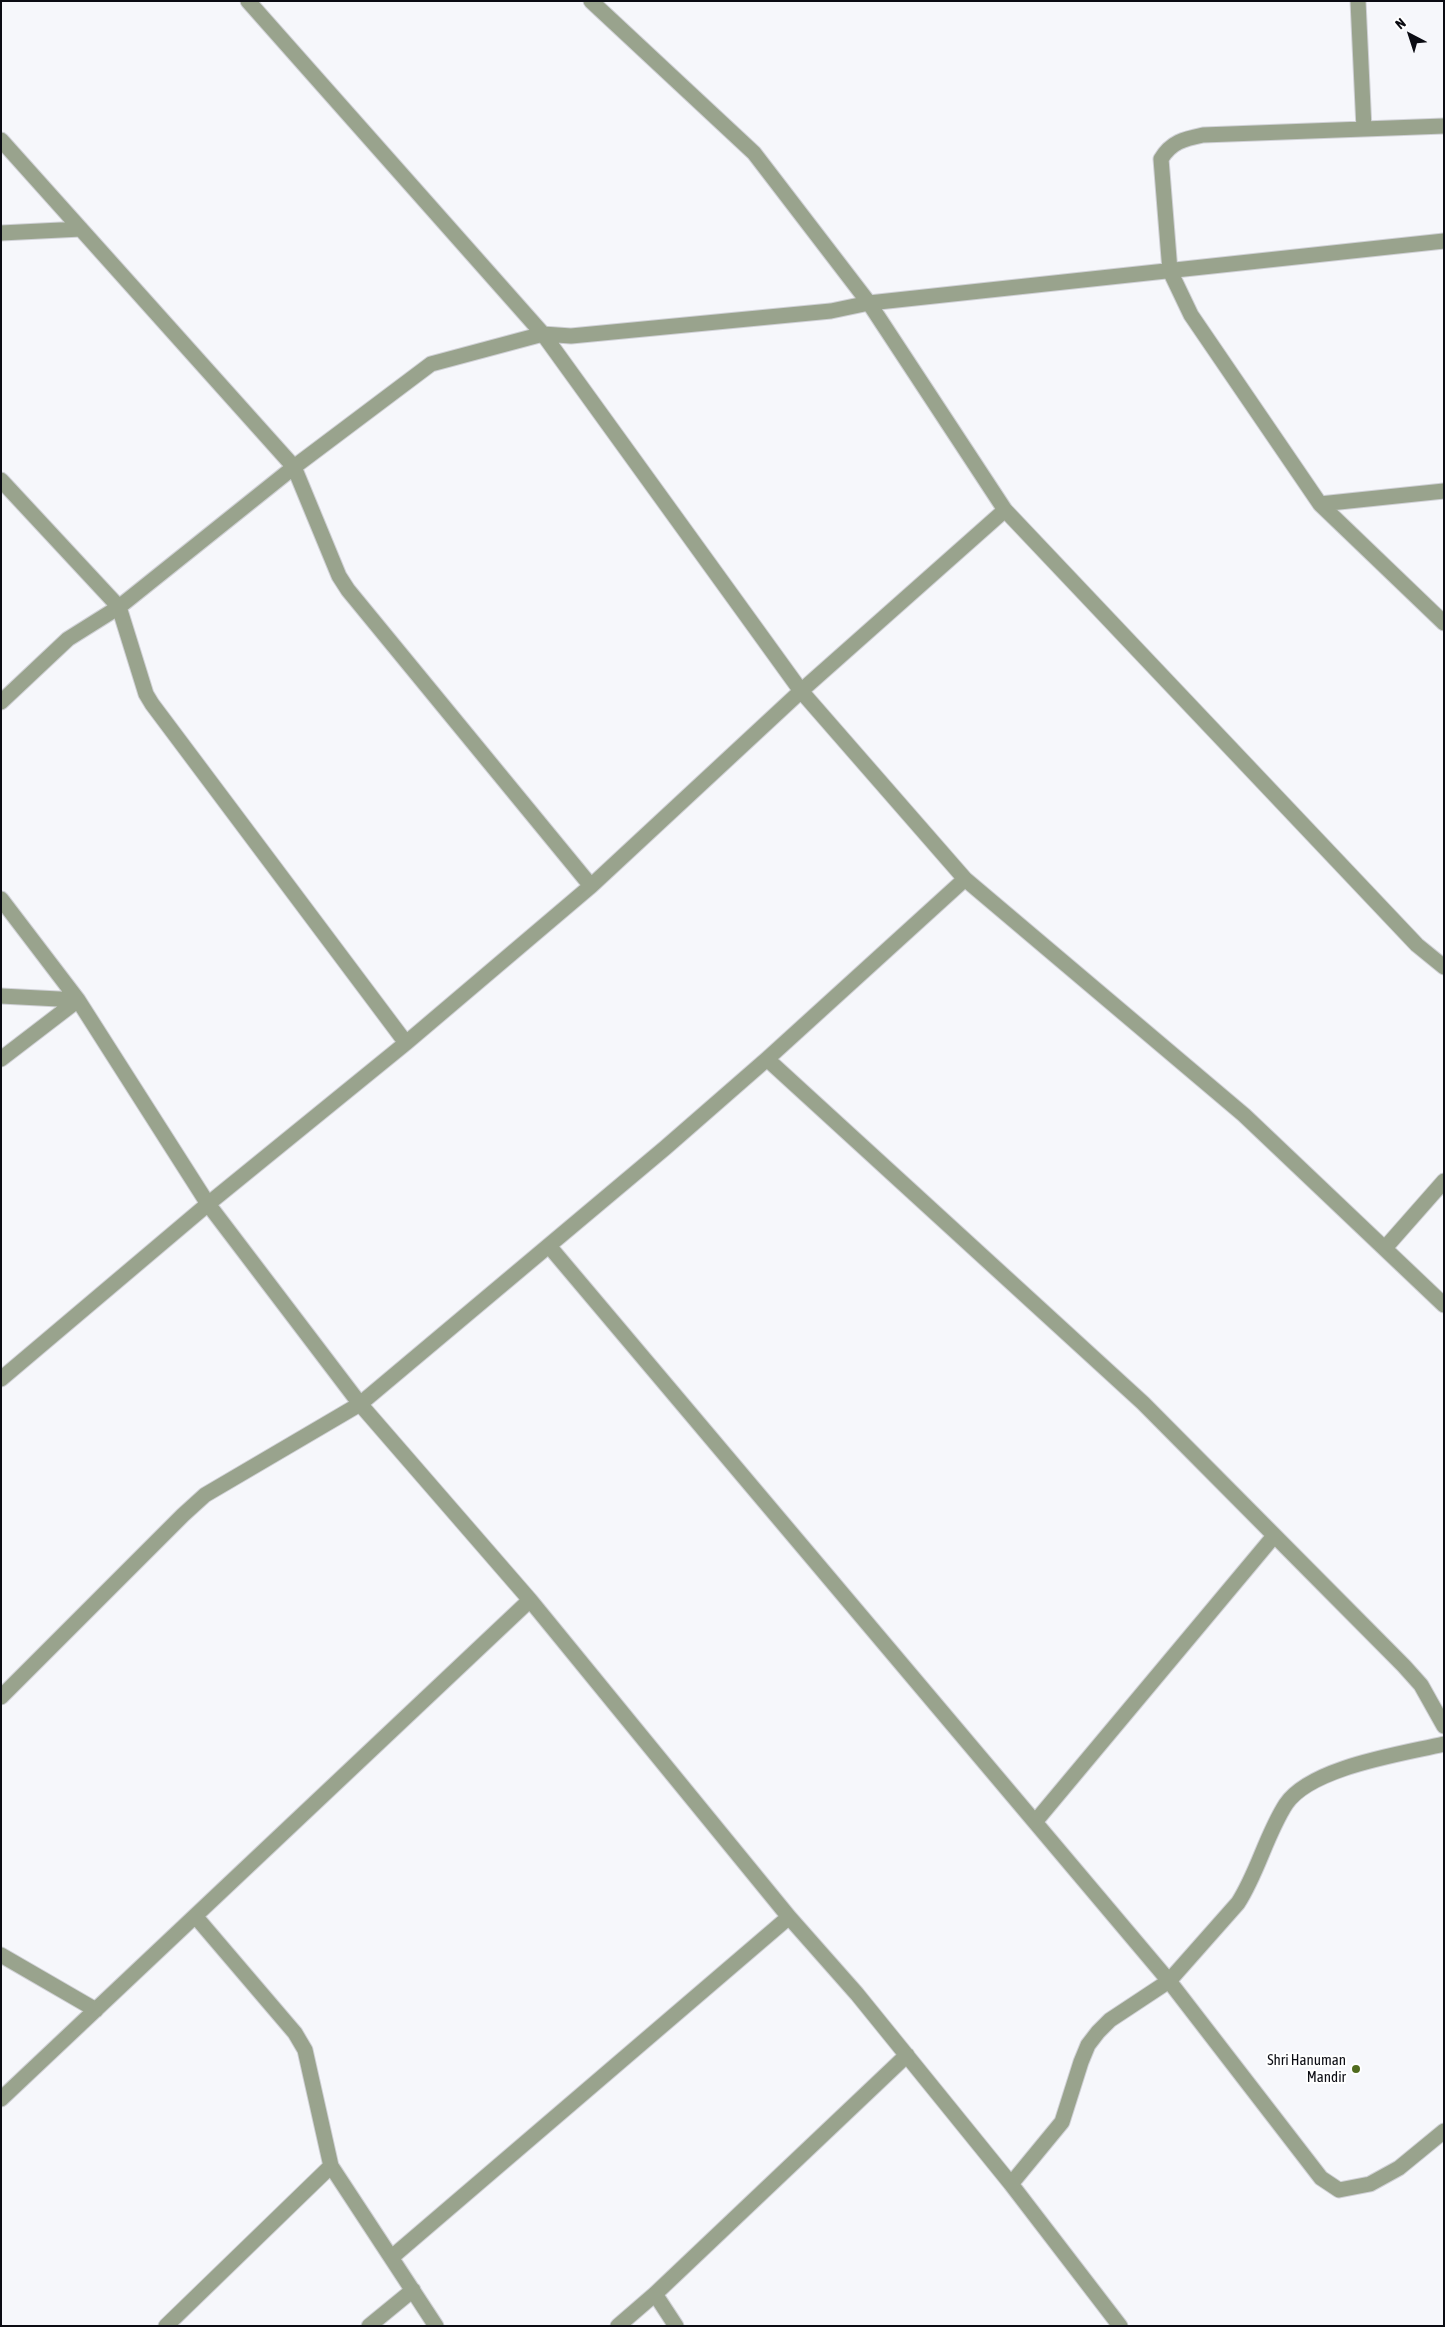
<!DOCTYPE html>
<style>
body{margin:0}
#map{position:relative;width:1445px;height:2327px;overflow:hidden;background:#f6f7fb;font-family:"Asap Condensed",sans-serif}
canvas{display:block}
.frame{position:absolute;inset:0;border:2px solid #0b0c13;pointer-events:none}
.north{position:absolute;left:1385px;top:10px;width:50px;height:50px;-webkit-text-stroke:4px #fff;paint-order:stroke;rotate:320deg;font-size:14px;font-weight:700;line-height:20px;text-align:center;color:#0b0c13}
.north::after{content:'';display:block;margin:auto;width:18px;height:22px;background:#0b0c13;clip-path:polygon(50% 0,100% 100%,50% 72%,0 100%)}
</style>
<div id="map">
<canvas width="1445" height="2327"></canvas>
<div class="frame"></div>
<div class="north">N</div>
</div>
<script>
const ctx = document.querySelector('canvas').getContext('2d');
ctx.lineJoin = 'round';
function trace(path, color, width, dash) {
  ctx.strokeStyle = color;
  ctx.lineWidth = width;
  ctx.lineCap = dash ? 'butt' : 'round';
  ctx.setLineDash(dash || []);
  ctx.stroke(path);
}
function write(font, color, halo, rows, align = 'center') {
  ctx.font = font + ' "Asap Condensed",sans-serif';
  ctx.lineWidth = 4;
  ctx.setLineDash([]);
  ctx.textBaseline = 'middle';
  ctx.strokeStyle = halo;
  ctx.fillStyle = color;
  for (const [text, x, y, turn = 0] of rows) {
    ctx.save();
    ctx.translate(x, y);
    ctx.rotate((+turn || 0) * Math.PI / 180);
    ctx.textAlign = isNaN(turn) ? turn : align;
    if (halo) ctx.strokeText(text, 0, 0);
    ctx.fillText(text, 0, 0);
    ctx.restore();
  }
}
const minor = new Path2D(`
 M248 1 543 334 801 691 965 879 1244 1115 1444 1305
 M1358 1 1364 129
 M1444 126 1203 135C1184 139 1171 142 1161 159L1170 271 1191 315 1320 504 1444 623
 M1 140 294 467 339 576 348 590 591 886
 M1 233 81 229
 M1 480 119 607 146 694 152 704 406 1043
 M1320 504 1444 491
 M1005 510 1417 945 1444 967
 M1 702 68 639 119 607 294 467 431 364 543 334 571 336 831 311 869 303 1444 241
 M965 879 767 1059 665 1148 360 1404 530 1600 789 1917 857 1994 1011 2184 1120 2326
 M1 899 78 1000 208 1204 406 1043 591 886 801 691 1005 510 869 303 754 153 591 1
 M1 996 78 1000
 M1 1059 78 1000
 M767 1059 1143 1403 1404 1666 1421 1685 1444 1726
 M549 1246 1169 1981 1321 2178 1339 2190 1370 2184 1399 2168 1444 2131
 M1385 1248 1444 1181
 M1 1379 208 1204 360 1404 205 1495 183 1515 1 1697
 M1035 1822 1274 1536
 M196 1917 295 2033 305 2050 331 2166 436 2326
 M1 1955 96 2010
 M1 2099 530 1600
 M1011 2184 1062 2122 1081 2062 1088 2045 1098 2032 1110 2020 1169 1981 1238 1903C1258 1872 1266 1835 1286 1804 1311 1767 1402 1754 1444 1744
 M392 2257 789 1917
 M655 2294 676 2326
 M166 2326 331 2166
 M369 2326 413 2290
 M618 2326 655 2294 907 2055`);
trace(minor, '#d0d1d6', 17);
trace(minor, '#99a38d', 15);
for (const [x, y, r, color] of [
 [1356,2069,5,"#506b1e"]
]) {
  const dot = new Path2D();
  dot.arc(x, y, r, 0, 2 * Math.PI);
  ctx.fillStyle = color;
  ctx.fill(dot);
  trace(dot, '#fff', 2);
}
write('15px', '#0b0c13', '#fff', [
 ["Shri Hanuman",1346,2060],
 ["Mandir",1346,2077]
], 'right');
</script>
